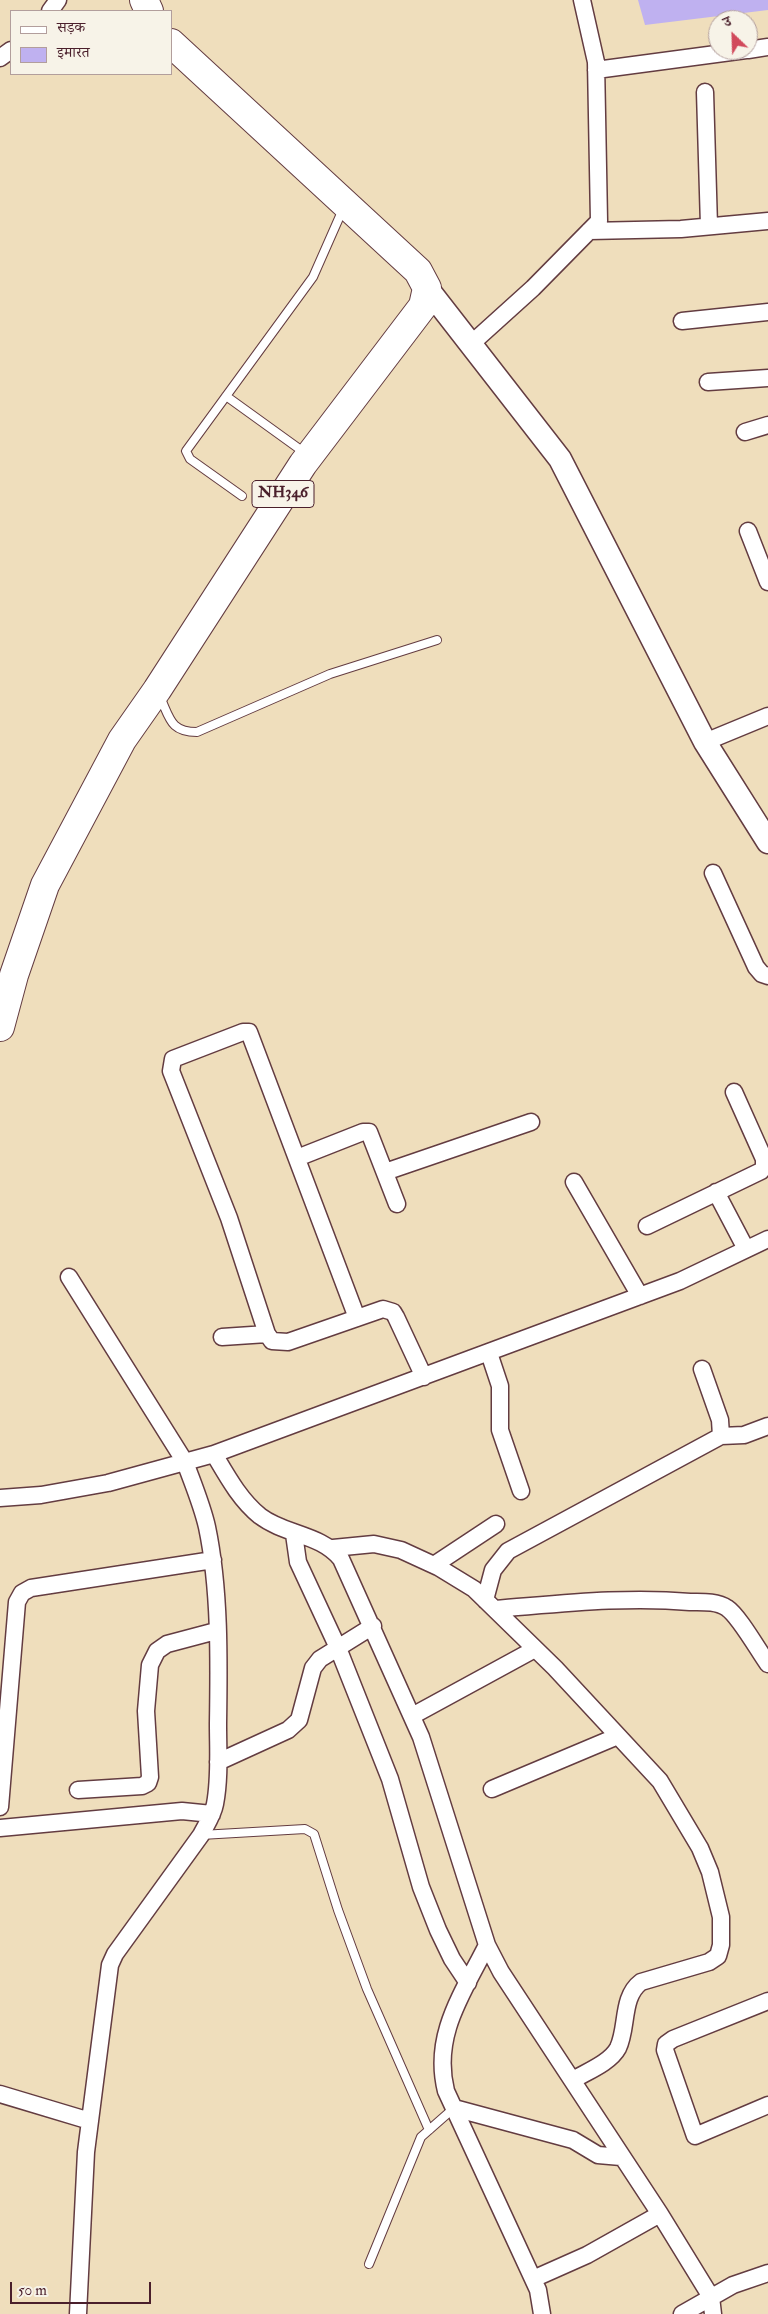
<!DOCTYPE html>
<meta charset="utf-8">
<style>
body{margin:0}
#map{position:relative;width:768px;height:2314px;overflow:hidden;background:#efdebc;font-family:"IM FELL Double Pica","Noto Serif Devanagari",serif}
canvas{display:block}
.legend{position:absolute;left:10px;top:10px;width:162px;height:65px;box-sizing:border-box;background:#f7f3e8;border:1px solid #b29e9c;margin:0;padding:6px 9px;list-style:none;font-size:15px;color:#4a1f2b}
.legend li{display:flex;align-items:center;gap:10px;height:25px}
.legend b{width:25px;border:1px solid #b29e9c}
.north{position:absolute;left:708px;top:10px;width:50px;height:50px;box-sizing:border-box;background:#f7f3e8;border:1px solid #b29e9c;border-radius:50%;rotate:336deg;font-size:14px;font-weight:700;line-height:20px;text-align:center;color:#4a1f2b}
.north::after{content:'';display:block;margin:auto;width:18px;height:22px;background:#d1495b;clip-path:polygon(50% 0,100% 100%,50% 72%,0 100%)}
.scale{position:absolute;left:10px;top:2282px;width:141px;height:22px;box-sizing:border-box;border:2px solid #4a1f2b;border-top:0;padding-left:6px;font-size:15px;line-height:18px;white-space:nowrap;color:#4a1f2b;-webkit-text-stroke:4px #f7f3e8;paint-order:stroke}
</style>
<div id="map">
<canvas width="768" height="2314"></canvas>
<ul class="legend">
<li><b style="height:6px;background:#fff"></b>सड़क</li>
<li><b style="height:14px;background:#bfb1f0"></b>इमारत</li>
</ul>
<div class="north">उ</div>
<div class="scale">50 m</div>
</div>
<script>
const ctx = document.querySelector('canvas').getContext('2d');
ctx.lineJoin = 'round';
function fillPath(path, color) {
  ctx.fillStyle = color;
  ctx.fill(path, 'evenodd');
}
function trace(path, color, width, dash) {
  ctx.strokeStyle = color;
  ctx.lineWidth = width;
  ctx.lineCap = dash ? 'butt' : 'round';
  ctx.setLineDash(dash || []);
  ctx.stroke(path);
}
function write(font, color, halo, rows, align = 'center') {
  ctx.font = font + ' "IM FELL Double Pica",serif';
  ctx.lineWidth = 4.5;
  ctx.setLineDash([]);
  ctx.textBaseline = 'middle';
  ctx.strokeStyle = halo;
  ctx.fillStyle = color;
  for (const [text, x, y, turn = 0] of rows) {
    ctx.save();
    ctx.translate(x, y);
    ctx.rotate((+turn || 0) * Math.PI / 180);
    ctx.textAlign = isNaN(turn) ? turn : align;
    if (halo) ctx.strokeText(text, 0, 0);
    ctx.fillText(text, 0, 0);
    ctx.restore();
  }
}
fillPath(new Path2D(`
 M638 0H768V10L645 25Z`), '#bfb1f0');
const lane = new Path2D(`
 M226 396 305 453
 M242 496 190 459 186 451 313 277 343 209
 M160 697C170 718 170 732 197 732L330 674 437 640
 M201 1835 305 1829 314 1834 338 1910 367 1989 429 2130
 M369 2264 421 2137 454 2108`);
const street = new Path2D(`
 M50 11 58 0
 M748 50 768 47
 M0 58 11 50
 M596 70 746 50
 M705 92 709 226
 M589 231 681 229 768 221
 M682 321 768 312
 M471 344 533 288 599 221 596 62 582 0
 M708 382 768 378
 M745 432 768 425
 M748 531 768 582
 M705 742 768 716
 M713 873 756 967 762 974 768 976
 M297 1158 363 1132H369L397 1204
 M385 1172 531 1122
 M574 1182 640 1296
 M716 1192 746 1249
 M647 1226 761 1171 764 1167V1159L734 1092
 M69 1277 185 1462C193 1484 202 1505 207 1527 220 1589 219 1661 218 1724 218 1750 220 1778 215 1804 213 1815 206 1825 201 1835L115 1954 110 1965 86 2152 78 2314
 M357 1318 249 1032H243L173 1059 171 1071 229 1218 267 1334 272 1341 288 1342 383 1309 393 1312 396 1317 424 1377
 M222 1337 267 1334
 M489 1353 500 1386V1430L521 1491
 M702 1369 720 1420 721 1436
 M214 1454C227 1476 240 1500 260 1516 285 1535 321 1534 341 1559L421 1737 487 1945 501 1972 660 2214 711 2297 713 2314
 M0 1498 41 1495 108 1483 214 1454 680 1281 768 1239
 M294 1534 298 1562 338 1648 390 1779 421 1887 438 1930 452 1959 468 1983
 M333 1548 374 1544 401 1550 438 1567 474 1589 555 1668 660 1781 700 1848 710 1872 721 1917V1945L718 1956 709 1962 641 1982C621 1997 628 2027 618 2048 610 2063 586 2072 573 2080
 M434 1565 496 1524
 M485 1600 493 1570 508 1551 721 1436 744 1435 768 1426
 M495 1609C559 1604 625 1596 690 1602 702 1602 717 1601 727 1608 739 1616 758 1650 768 1664
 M412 1716 535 1649
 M218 1762 288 1730 299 1720 313 1668 320 1659 373 1626
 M492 1789 618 1736
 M78 1790 142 1786 148 1783 150 1777 146 1711 150 1665 157 1651 167 1644 216 1631
 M0 1807 17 1602 22 1593 31 1588 213 1560
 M0 1828 182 1811 212 1814
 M487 1945C463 1993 432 2035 446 2091L538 2290 542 2314
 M768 2001 673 2039 666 2044 665 2050 695 2136 768 2105
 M0 2094 90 2121
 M454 2108 573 2140 598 2155 621 2157
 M533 2279 587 2255 660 2214
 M682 2314 733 2285 768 2273`);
const secondary = new Path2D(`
 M427 288 560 459 705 742 768 842`);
const highway = new Path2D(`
 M144 0 149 11
 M0 1027 14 975 45 885 122 740 157 690 303 464 423 306 427 288 418 271 171 43`);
trace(lane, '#633c41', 10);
trace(street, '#633c41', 19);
trace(secondary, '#633c41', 25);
trace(highway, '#633c41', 30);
trace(lane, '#fff', 8);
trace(street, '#fff', 16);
trace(secondary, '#fff', 22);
trace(highway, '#fff', 28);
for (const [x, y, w] of [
 [283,494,62]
]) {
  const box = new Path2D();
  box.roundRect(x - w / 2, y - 13.5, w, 27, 4);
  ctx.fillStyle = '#f7f3e8';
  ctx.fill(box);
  trace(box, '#4a1f2b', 1);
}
write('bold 16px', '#4a1f2b', null, [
 ["NH346",283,494]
]);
</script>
